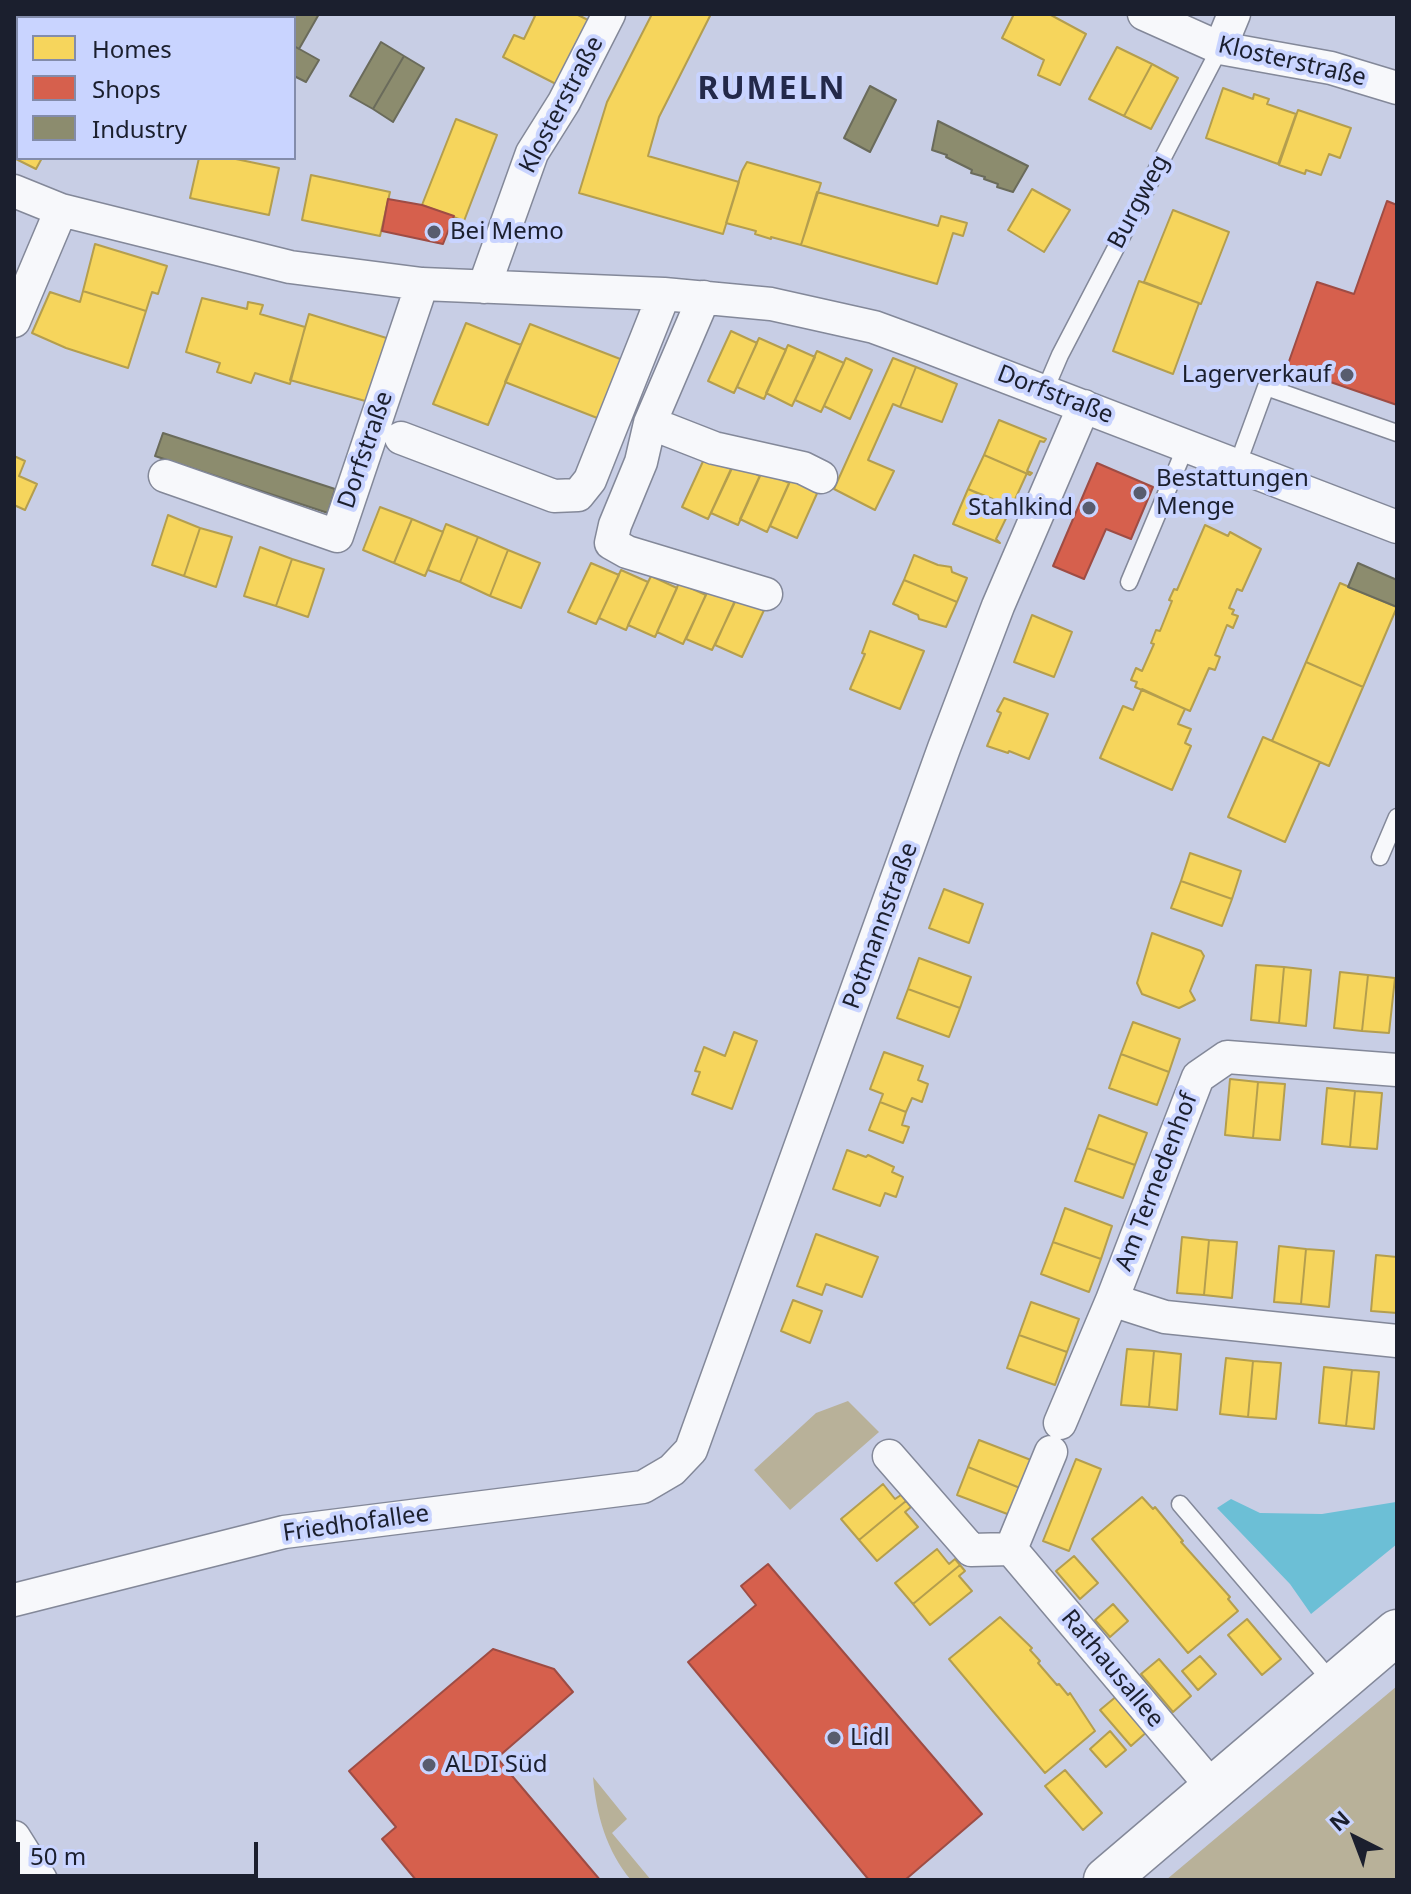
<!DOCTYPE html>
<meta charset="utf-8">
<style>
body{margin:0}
#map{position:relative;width:1411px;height:1894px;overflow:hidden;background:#c8cee5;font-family:"Noto Sans",sans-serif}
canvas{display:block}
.frame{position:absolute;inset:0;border:16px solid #1b1f2e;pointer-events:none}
.legend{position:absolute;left:16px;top:16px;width:280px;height:144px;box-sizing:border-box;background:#c9d4ff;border:2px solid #838cab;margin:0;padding:10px 14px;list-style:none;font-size:24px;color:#1b1f2e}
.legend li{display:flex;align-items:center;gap:16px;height:40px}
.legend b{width:40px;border:2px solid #838cab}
.north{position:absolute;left:1315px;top:1798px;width:80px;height:80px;-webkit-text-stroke:6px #c9d4ff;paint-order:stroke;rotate:318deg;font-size:22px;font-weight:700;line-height:32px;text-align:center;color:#1b1f2e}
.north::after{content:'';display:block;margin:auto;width:28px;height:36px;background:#1b1f2e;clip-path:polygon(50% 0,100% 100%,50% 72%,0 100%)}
.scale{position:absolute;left:16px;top:1842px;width:242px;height:36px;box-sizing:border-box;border:4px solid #1b1f2e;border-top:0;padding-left:10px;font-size:24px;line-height:28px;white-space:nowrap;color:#1b1f2e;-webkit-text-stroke:6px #c9d4ff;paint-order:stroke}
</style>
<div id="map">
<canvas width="1411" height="1894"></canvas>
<div class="frame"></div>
<ul class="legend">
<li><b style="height:22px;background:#f6d55c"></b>Homes</li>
<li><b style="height:22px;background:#d6604d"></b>Shops</li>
<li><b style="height:22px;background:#8c8c6e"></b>Industry</li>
</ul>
<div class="north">N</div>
<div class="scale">50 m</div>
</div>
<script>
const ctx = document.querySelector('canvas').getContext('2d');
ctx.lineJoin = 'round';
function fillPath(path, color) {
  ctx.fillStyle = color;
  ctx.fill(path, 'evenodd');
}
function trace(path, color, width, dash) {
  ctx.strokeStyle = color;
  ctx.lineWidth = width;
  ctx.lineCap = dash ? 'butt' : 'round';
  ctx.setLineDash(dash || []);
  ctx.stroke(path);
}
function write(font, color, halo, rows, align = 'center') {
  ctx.font = font + ' "Noto Sans",sans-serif';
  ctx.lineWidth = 8;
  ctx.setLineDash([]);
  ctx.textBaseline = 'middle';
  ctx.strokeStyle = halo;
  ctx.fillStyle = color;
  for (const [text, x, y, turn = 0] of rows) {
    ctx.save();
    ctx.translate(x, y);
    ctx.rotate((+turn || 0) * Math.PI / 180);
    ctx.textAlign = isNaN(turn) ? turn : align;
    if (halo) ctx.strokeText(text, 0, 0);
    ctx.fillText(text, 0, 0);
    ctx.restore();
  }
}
fillPath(new Path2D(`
 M848 1401 879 1432 790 1510 754 1470 816 1413Z
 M1397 1686V1880H1166Z
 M593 1777 627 1819 612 1833 651 1880H631C607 1852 596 1814 593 1777Z`), '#b8b199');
fillPath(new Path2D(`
 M1231 1499 1260 1513 1322 1514 1396 1502 1397 1544 1311 1614 1290 1584 1217 1508Z`), '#6cbfd6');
const homes = new Path2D(`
 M530 14H576L588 20 556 84 503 57 514 35 524 39 535 16Z
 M652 14H711L659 117 648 156 739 182 723 234 579 193 607 102Z
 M1014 14H1049L1086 34 1060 85 1038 75 1044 60 1002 38Z
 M1117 47 1152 64 1124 116 1089 99Z
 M18 62V158H42L36 169 14 158V70Z
 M1152 64 1178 78 1151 129 1124 116Z
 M1223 88 1253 99 1254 94 1269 99 1267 104 1296 114 1278 164 1206 138Z
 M1298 110 1351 128 1340 158 1329 154 1321 175 1306 170 1305 174 1279 165Z
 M456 119 497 135 464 221 422 205Z
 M199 158H231L279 168 269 215 190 198Z
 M747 162 821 183 801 245 771 237V239L755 234 756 231 726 223 742 171Z
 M311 175 390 192 380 236 302 220Z
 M1032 189 1070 210 1044 252 1008 230Z
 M817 192 938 226 941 216 967 223 963 236 953 233 937 284 801 245Z
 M1173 210 1229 232 1201 304 1144 282Z
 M95 244 167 266 158 294 152 292 146 311 83 291Z
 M1139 281 1199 303 1173 374 1113 351Z
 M83 291 146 311 128 368 66 348 32 333 50 292 80 302Z
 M202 298 247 309 248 302 263 305 260 314 305 327 290 384 255 373 251 383 217 372 220 363 186 352Z
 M309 314 393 340 376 404 290 380Z
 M466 323 521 345 488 425 433 404Z
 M530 324 628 362 605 421 505 382Z
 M731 331 757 343 734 393 708 381Z
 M759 338 786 350 764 399 737 387Z
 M788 345 815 357 792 406 766 393Z
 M817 351 844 363 821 412 795 400Z
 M846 358 872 370 850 419 824 406Z
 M893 358 916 367 900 407 893 404 868 460 894 471 875 510 834 489Z
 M916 367 957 384 942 422 900 407Z
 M999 420 1046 439 1044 442 1040 441 1027 471 1032 473 1030 475 984 455Z
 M984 455 1030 475 1027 473 1012 506 1015 508 968 489Z
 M14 456 25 461 19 476 37 484 25 510 14 505Z
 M705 457 731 469 708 519 682 507Z
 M734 464 760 476 738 525 711 513Z
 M762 471 789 483 767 532 740 519Z
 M792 477 819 489 797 538 770 526Z
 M968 489 1011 508 996 539 1000 543 953 524Z
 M380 507 412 519 394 563 363 550Z
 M168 515 200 528 184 576 152 565Z
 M412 519 443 532 425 576 394 563Z
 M446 524 478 537 460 582 428 570Z
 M1205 525 1228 536 1230 532 1261 549 1242 591 1237 589 1229 608 1234 610 1232 614 1238 616 1233 628 1227 625 1215 655 1220 657 1215 670 1209 668 1190 711 1135 687 1137 682 1131 680 1136 668 1142 671 1154 644 1151 643 1156 630 1160 631 1172 601 1169 600 1174 589 1177 590Z
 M200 528 232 537 216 587 184 576Z
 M478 537 508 550 490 596 460 582Z
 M260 547 292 559 276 606 244 596Z
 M508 550 540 563 521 608 490 596Z
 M914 555 938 565 951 567 952 572 967 578 957 602 904 580Z
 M292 559 324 569 308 617 276 606Z
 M591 563 619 575 596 624 568 612Z
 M621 570 648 582 626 630 599 618Z
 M651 576 677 588 655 637 628 625Z
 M904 580 957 602 946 627 919 619 918 615 893 604Z
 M679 583 706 595 683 644 657 632Z
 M1340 583 1397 607 1363 687 1306 662Z
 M708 590 735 602 712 650 686 639Z
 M737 596 765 608 742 657 715 645Z
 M1032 615 1072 632 1054 677 1014 662Z
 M870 631 924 651 900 709 850 689 865 654 862 653Z
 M1306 662 1363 687 1329 766 1272 741Z
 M1142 689 1185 709 1178 724 1191 729 1185 743 1191 746 1172 790 1100 758 1123 706 1133 710Z
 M1004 698 1048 714 1029 759 1009 751 1008 753 987 746 1001 713 997 711Z
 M1263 737 1320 762 1285 842 1228 817Z
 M1190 853 1241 871 1232 899 1181 881Z
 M1181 881 1232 899 1222 926 1171 908Z
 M944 889 983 904 969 943 929 928Z
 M1152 933 1201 951 1204 956 1190 991 1195 1000 1179 1008 1142 994 1137 983Z
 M919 958 971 977 960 1008 908 989Z
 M1256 965 1284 967 1279 1023 1251 1020Z
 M1284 967 1311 970 1306 1026 1279 1023Z
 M1340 972 1368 975 1362 1031 1334 1028Z
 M1368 975 1395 978 1389 1033 1362 1031Z
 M908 989 960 1008 949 1037 897 1018Z
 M1133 1022 1180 1039 1169 1072 1121 1054Z
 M734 1032 757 1041 732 1109 692 1094 700 1072 695 1071 704 1047 725 1056Z
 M884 1052 923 1066 918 1080 928 1084 922 1102 912 1098 906 1112 880 1102 883 1094 870 1089Z
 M1121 1054 1169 1072 1157 1105 1109 1088Z
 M1230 1079 1258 1082 1253 1138 1225 1135Z
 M1258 1082 1285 1084 1280 1140 1253 1138Z
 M1327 1088 1355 1091 1350 1147 1322 1144Z
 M1355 1091 1382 1093 1377 1149 1350 1147Z
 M880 1102 906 1112 902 1125 909 1127 903 1143 869 1130Z
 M1099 1115 1147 1133 1135 1165 1087 1148Z
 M1087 1148 1135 1165 1123 1198 1075 1181Z
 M847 1150 866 1157 868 1155 894 1167 892 1172 903 1177 896 1197 885 1193 880 1206 833 1189Z
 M1065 1208 1112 1226 1101 1259 1053 1242Z
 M816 1234 878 1257 862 1297 826 1284 822 1295 797 1286Z
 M1182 1237 1209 1240 1204 1295 1177 1293Z
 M1209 1240 1237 1242 1232 1298 1204 1295Z
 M1053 1242 1101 1259 1089 1292 1041 1274Z
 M1279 1246 1306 1249 1301 1304 1274 1302Z
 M1306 1249 1334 1251 1329 1307 1301 1304Z
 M1376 1255 1397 1257V1313L1371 1311Z
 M793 1300 822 1311 810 1343 781 1331Z
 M1031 1302 1079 1319 1067 1352 1019 1335Z
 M1019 1335 1067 1352 1055 1385 1007 1368Z
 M1127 1349 1154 1351 1149 1407 1121 1405Z
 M1154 1351 1181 1354 1177 1410 1149 1407Z
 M1226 1358 1253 1361 1248 1417 1220 1414Z
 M1253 1361 1281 1363 1276 1419 1248 1417Z
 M1324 1367 1352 1370 1346 1426 1319 1423Z
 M1352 1370 1379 1372 1374 1429 1346 1426Z
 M979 1440 1031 1460 1020 1488 968 1467Z
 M1076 1459 1101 1469 1069 1551 1043 1541Z
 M968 1467 1020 1488 1010 1515 957 1495Z
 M883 1484 895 1499 901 1495 906 1501 859 1540 841 1519Z
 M1142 1497 1153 1509 1155 1507 1183 1541 1181 1542 1230 1597 1228 1599 1238 1611 1188 1653 1092 1539Z
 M906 1501 911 1507 905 1512 918 1527 877 1561 859 1540Z
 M937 1549 949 1564 955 1559 960 1565 913 1604 895 1583Z
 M1074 1556 1098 1583 1080 1599 1056 1571Z
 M960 1565 965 1571 959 1576 972 1591 930 1625 913 1604Z
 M1113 1604 1128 1621 1110 1637 1095 1620Z
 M1000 1617 1032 1648 1030 1650 1040 1661 1038 1663 1057 1685 1059 1684 1068 1695 1070 1693 1095 1731 1045 1773 949 1659Z
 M1247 1619 1281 1659 1262 1675 1228 1635Z
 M1200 1656 1216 1674 1198 1690 1182 1671Z
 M1159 1659 1191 1696 1173 1712 1141 1674Z
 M1118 1695 1149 1730 1131 1746 1100 1710Z
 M1110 1731 1126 1750 1106 1767 1090 1749Z
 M1065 1770 1102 1813 1083 1830 1045 1786Z`);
fillPath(homes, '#f6d55c');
trace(homes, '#b49e4e', 2);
const shops = new Path2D(`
 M388 199 422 205 454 216 443 244 382 231Z
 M1387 201 1397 205V405L1287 367 1317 282 1354 294Z
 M1097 463 1153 487 1131 539 1106 529 1084 579 1053 566Z
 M768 1564 982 1814 905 1880H869L688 1662 756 1605 741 1586Z
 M493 1649 554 1669 573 1692 497 1758 600 1880H416L382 1839 396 1827 349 1771Z`);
fillPath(shops, '#d6604d');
trace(shops, '#9e4c44', 2);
const industry = new Path2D(`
 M233 14H319L299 49 294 46V18H241Z
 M381 42 404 56 373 109 350 96Z
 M294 46 319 60 306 82 294 76Z
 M404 56 424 68 393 122 373 109Z
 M870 86 896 100 870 152 844 138Z
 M938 121 1028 166 1013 192 997 187 998 184 984 179 985 177 971 173 972 170 946 157 947 155 932 150Z
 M163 433 335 489 328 513 155 456Z
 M1358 563 1397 580V607L1348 587Z`);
fillPath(industry, '#8c8c6e');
trace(industry, '#6a6b5b', 2);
const lane = new Path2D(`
 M1045 390 1060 355 1220 48
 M1237 466 1266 387 1397 433
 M1129 582 1186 446
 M1380 857 1397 817
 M1180 1504 1333 1683`);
const street = new Path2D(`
 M1144 14 1220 48 1331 68 1397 88
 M1220 48 1234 14
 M14 191 61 210 290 267 422 284 664 294 771 304 874 327 923 345 1397 527
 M484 287 532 153 564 102 609 14
 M704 297 650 423 641 462 615 525 611 543 627 552 766 594
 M14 321 61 210
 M650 423 714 448 803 468 821 477
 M401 438 554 496 578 495 590 480 664 294
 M165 476 337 536 422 284
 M1397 1070 1227 1057 1198 1077 1112 1300 1165 1317 1397 1341
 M1060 1423 1112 1300
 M1051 1452 1011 1549 1213 1788
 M889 1456 971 1550 1011 1549
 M14 1600 284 1532 643 1487 672 1470 691 1450 944 748 998 606 1084 406
 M14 1837 41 1880`);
const secondary = new Path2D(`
 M1106 1880 1397 1632`);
trace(lane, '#838899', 19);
trace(street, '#838899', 35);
trace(secondary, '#838899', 47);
trace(lane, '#f7f8fb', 16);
trace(street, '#f7f8fb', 32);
trace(secondary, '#f7f8fb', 44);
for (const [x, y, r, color] of [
 [434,232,8,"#585c6e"],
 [1347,375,8,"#585c6e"],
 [1140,493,8,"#585c6e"],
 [1089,508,8,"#585c6e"],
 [834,1738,8,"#585c6e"],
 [429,1765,8,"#585c6e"]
]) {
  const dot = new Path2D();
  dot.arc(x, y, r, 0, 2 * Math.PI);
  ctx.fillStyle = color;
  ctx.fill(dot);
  trace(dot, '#c9d4ff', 3);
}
write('24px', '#1b1f2e', '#c9d4ff', [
 ["Klosterstraße",1292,62,13],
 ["Klosterstraße",562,105,-62],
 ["Burgweg",1139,202,-62],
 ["Dorfstraße",1055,395,21],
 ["Dorfstraße",366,450,-71],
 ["Potmannstraße",881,926,-70],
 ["Am Ternedenhof",1157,1182,-69],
 ["Friedhofallee",356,1524,-8],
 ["Rathausallee",1112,1669,50]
]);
write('24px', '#1b1f2e', '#c9d4ff', [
 ["Bei Memo",450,232],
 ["Lagerverkauf",1331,375,"right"],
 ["Bestattungen",1156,479],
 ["Menge",1156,507],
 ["Stahlkind",1073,508,"right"],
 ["Lidl",850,1738],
 ["ALDI Süd",445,1765]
], 'left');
ctx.letterSpacing = '2px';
write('bold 32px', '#23294a', '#c9d4ff', [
 ["RUMELN",772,90]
]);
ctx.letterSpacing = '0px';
</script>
